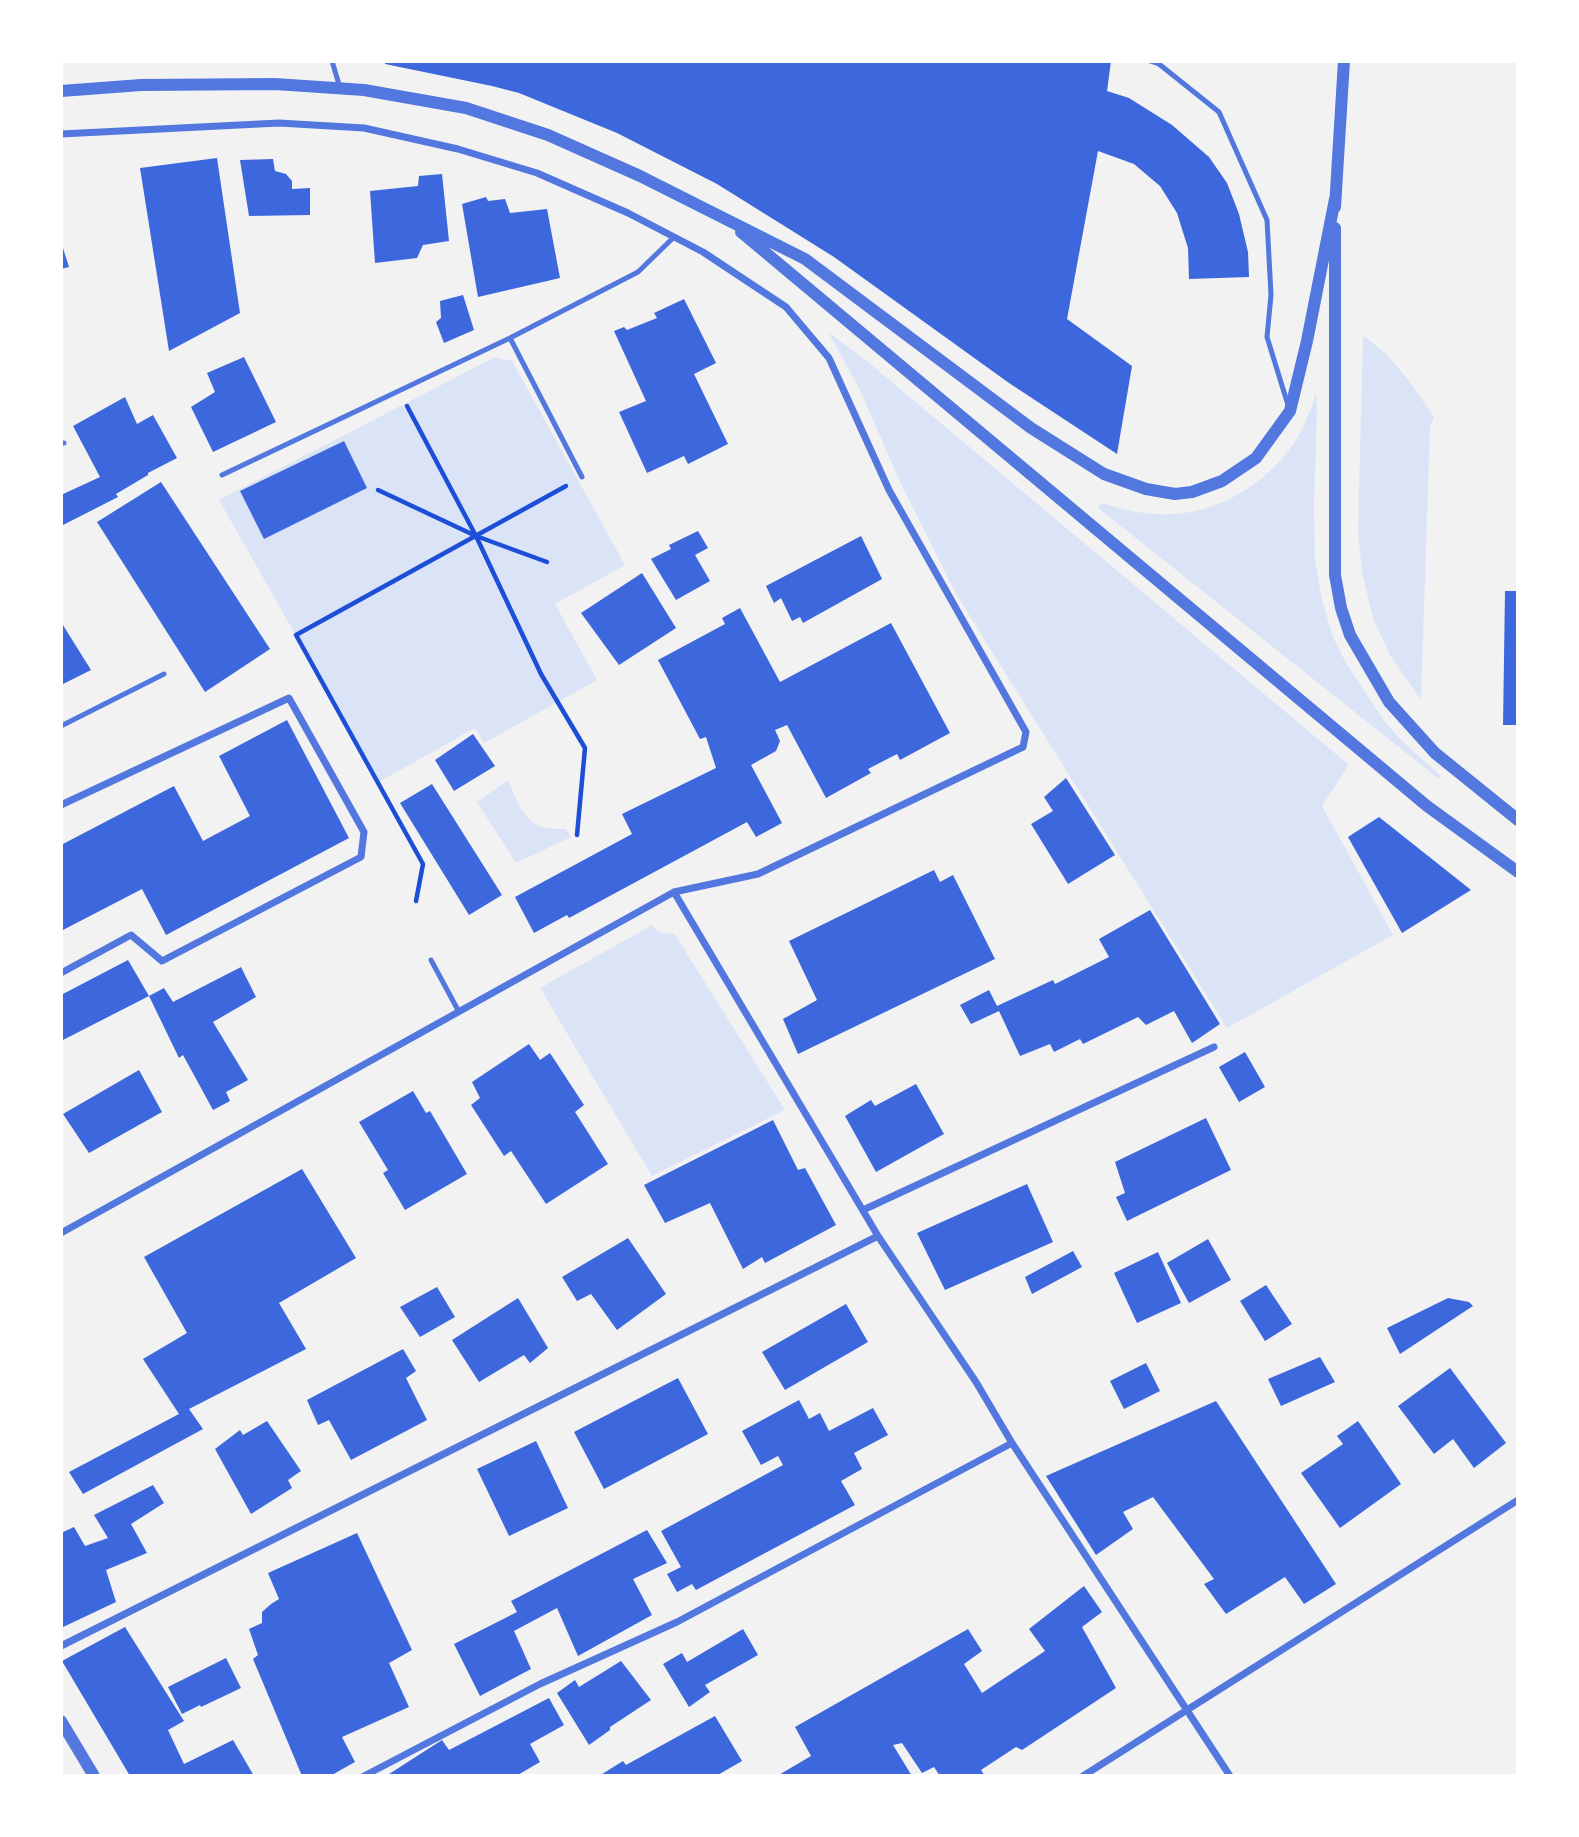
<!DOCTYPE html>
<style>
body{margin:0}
#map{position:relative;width:1579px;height:1837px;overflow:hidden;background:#f2f2f2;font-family:Signika,sans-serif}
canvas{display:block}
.frame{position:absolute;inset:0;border:63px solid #fff;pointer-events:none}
</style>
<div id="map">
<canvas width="1579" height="1837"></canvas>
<div class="frame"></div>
</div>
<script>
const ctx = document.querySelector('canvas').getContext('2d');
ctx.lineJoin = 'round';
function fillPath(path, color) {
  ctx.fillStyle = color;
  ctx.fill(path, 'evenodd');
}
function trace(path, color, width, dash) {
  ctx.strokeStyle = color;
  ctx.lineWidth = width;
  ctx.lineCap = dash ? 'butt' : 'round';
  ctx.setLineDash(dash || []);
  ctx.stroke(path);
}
fillPath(new Path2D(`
 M828 332 868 362 1349 765 1322 806 1393 935 1227 1028 956 594 901 484 859 388Z
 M1363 335 1386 354 1407 378 1434 417 1430 427 1421 700 1390 655 1373 618 1362 572 1358 531Z
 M495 357 512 361 625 565 555 604 597 680 484 743 475 728 379 782 219 500Z
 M1316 393 1317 412 1314 506 1315 560 1322 601 1333 637 1346 663 1384 721 1401 740 1441 776 1439 779 1098 508 1101 503C1119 508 1136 513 1155 514 1210 518 1263 488 1294 443 1304 428 1310 411 1316 393Z
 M508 780C516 798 522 820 542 827 549 829 559 829 566 829L571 837 516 863 477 802Z
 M652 925C659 934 662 935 674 933L785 1110 652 1176 540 988Z`), '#dbe4f7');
fillPath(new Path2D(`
 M385 61H1111L1107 91 1129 98 1172 125 1209 157 1227 183 1239 214 1248 252 1249 277 1189 279 1188 248 1177 213 1160 186 1134 164 1098 151 1067 319 1132 366 1117 454 1009 383 834 257 717 184 617 133 519 93 492 86 385 64Z
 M217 158 240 313 169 351 140 168Z
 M273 159 275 171 286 174 292 181V189L310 188V215L249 216 240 160Z
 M442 174 449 241 423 245 417 258 375 263 370 191 418 186 419 176Z
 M486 197 488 201 505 199 510 213 547 209 560 278 478 297 462 204Z
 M61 242 69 267 61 269Z
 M463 295 474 330 444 343 436 322 441 318 440 301Z
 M684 299 716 363 694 374 728 444 688 464 684 456 647 473 619 412 646 401 614 331 624 327 627 330 657 318 654 313Z
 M244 357 276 422 213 452 191 407 215 392 207 373Z
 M125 397 137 424 153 415 177 458 148 473V475L116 494 118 497 61 526V495L100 477 73 426Z
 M344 441 367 488 264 539 240 491Z
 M161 482 270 649 205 692 97 522Z
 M698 531 708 548 695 555 710 581 676 600 651 559 671 549 669 545Z
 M861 536 882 579 803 623 800 617 792 621 781 598 774 603 766 586Z
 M642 573 676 628 619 665 581 613Z
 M1505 591H1518V725H1503Z
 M740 608 780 682 891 623 950 733 900 760 897 754 868 769 871 773 826 798 787 725 775 730 780 741 776 751 751 765 782 823 756 837 747 822 569 918 567 915 534 933 515 897 632 834 622 814 716 768 706 737 700 739 658 660 725 624 722 618Z
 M61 622 91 670 61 685Z
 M287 720 349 838 166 935 142 889 61 931V845L174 786 203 841 250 816 219 756Z
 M473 734 495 766 454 791 435 760Z
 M1066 778 1115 855 1068 884 1031 824 1053 811 1044 797Z
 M432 784 502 895 469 915 400 803Z
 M1379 817 1471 890 1402 933 1348 837Z
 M934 870 940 882 953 875 995 959 798 1054 783 1019 817 1000 789 941Z
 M1150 910 1220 1024 1192 1043 1174 1011 1146 1025 1138 1017 1083 1044 1080 1039 1054 1052 1050 1044 1020 1056 999 1011 971 1024 960 1005 989 990 997 1006 1053 980 1055 984 1109 957 1099 939Z
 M128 960 149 996 164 988 173 1002 241 967 256 997 213 1022 248 1080 226 1092 230 1101 213 1110 183 1055 179 1058 149 996 61 1041V995Z
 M529 1044 540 1060 550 1053 584 1105 575 1112 608 1164 546 1204 511 1151 504 1156 471 1105 480 1098 472 1082Z
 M1245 1052 1265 1087 1239 1102 1219 1067Z
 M139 1070 162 1112 89 1153 63 1114Z
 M916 1084 944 1134 876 1172 845 1116 871 1100 875 1106Z
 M413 1091 426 1113 430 1111 467 1174 405 1210 383 1173 388 1170 359 1122Z
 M1206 1118 1231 1170 1127 1221 1116 1197 1125 1193 1115 1162Z
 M773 1120 798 1170 805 1168 836 1225 765 1263 762 1257 743 1269 710 1203 665 1223 644 1185Z
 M302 1169 356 1258 279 1303 306 1349 189 1409 203 1429 83 1494 69 1472 179 1414 143 1359 187 1333 144 1257Z
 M1027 1184 1053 1242 945 1290 917 1233Z
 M628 1238 666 1294 617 1330 591 1294 577 1301 562 1277Z
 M1208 1239 1231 1280 1189 1303 1167 1263Z
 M1073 1251 1082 1267 1032 1294 1025 1277Z
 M1158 1252 1181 1303 1137 1323 1114 1273Z
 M1266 1285 1292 1324 1265 1341 1240 1301Z
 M437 1287 455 1317 420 1337 400 1307Z
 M518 1298 548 1348 530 1363 524 1355 479 1382 452 1340Z
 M1448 1298 1469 1302 1473 1306 1400 1354 1387 1328Z
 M846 1304 868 1342 785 1390 762 1352Z
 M403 1349 416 1371 406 1378 427 1420 351 1460 329 1420 318 1425 307 1400Z
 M1320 1357 1335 1382 1281 1406 1268 1379Z
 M1146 1363 1160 1391 1124 1409 1110 1381Z
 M1450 1368 1506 1443 1474 1468 1453 1439 1434 1454 1398 1406Z
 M678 1378 708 1434 604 1489 574 1432Z
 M799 1400 809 1419 820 1413 829 1431 873 1408 888 1435 854 1453 862 1469 841 1481 855 1505 696 1590 692 1584 677 1592 667 1574 681 1567 661 1531 783 1465 778 1456 761 1465 742 1431Z
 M1216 1401 1336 1584 1304 1604 1285 1577 1226 1614 1204 1584 1214 1579 1153 1497 1123 1512 1133 1529 1096 1555 1046 1476Z
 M267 1421 301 1471 288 1480 292 1488 251 1514 215 1449 240 1430 243 1435Z
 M1358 1421 1401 1484 1340 1528 1301 1473 1343 1444 1337 1436Z
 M536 1441 568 1508 509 1536 477 1469Z
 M153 1485 164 1503 131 1524 147 1553 106 1570 116 1602 61 1628V1533L74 1527 85 1546 108 1538 94 1515Z
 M647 1530 667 1563 633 1579 652 1615 578 1656 557 1608 514 1631 531 1669 480 1696 454 1644 517 1612 511 1601Z
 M357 1533 412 1650 389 1663 409 1707 342 1737 355 1762 330 1776H302L253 1659 258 1655 249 1629 262 1623V1612L271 1604 279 1599 268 1573Z
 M1084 1586 1102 1612 1082 1627 1116 1688 1022 1750 1016 1747 981 1770 985 1776H940L934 1767 922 1773 902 1743 893 1745 912 1776H777L811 1756 795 1727 968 1629 982 1651 964 1664 982 1693 1045 1651 1029 1629Z
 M125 1627 184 1721 168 1730 184 1764 233 1740 254 1776H130L62 1661Z
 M743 1629 758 1655 705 1685 710 1692 689 1707 663 1664 682 1653 687 1662Z
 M226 1658 241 1688 201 1707 200 1705 182 1714 168 1687Z
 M621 1661 651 1700 610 1727V1730L589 1745 557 1693 575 1680 579 1687Z
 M549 1698 564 1725 530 1744 540 1762 516 1776H386L442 1740 449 1750Z
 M715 1716 742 1761 716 1776H599L623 1761 626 1765Z`), '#3d67dc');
trace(new Path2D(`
 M407 406 476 536 547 562
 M378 490 476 536 541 674 585 748 577 835
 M416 901 423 864 296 635 566 486`), '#1d4ed8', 4.5);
trace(new Path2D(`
 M332 61 340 88
 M1150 61 1159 64 1219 112 1267 220 1271 295 1267 337 1288 405
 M510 338 582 477
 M61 443H64
 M222 475 510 338 638 272 674 237
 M61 726 164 674
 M431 960 459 1012`), '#5277de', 5);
trace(new Path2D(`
 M61 134 279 123 364 128 458 149 537 173 628 213 703 252 786 307 829 358 889 490 1026 732 1023 747 758 874 674 892 61 1233
 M61 805 289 698 364 832 361 857 162 961 131 935 61 973
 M674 892 878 1236 976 1382 1012 1443 1230 1776
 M863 1210 1214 1047
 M61 1646 878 1236
 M364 1776 540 1684 677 1622 1012 1443
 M1083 1776 1518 1500`), '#5277de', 7);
trace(new Path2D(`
 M61 91 141 85 275 84 364 90 466 108 548 135 640 176 805 259 1031 428 1104 474 1146 489 1175 494 1192 492 1222 481 1256 458 1290 411 1307 341 1335 199
 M1335 207 1344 61
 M1335 228V575L1341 608 1350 635 1389 702 1435 753 1518 820
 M741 232 1427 806 1518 872
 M61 1721 94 1776`), '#5277de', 12);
</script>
